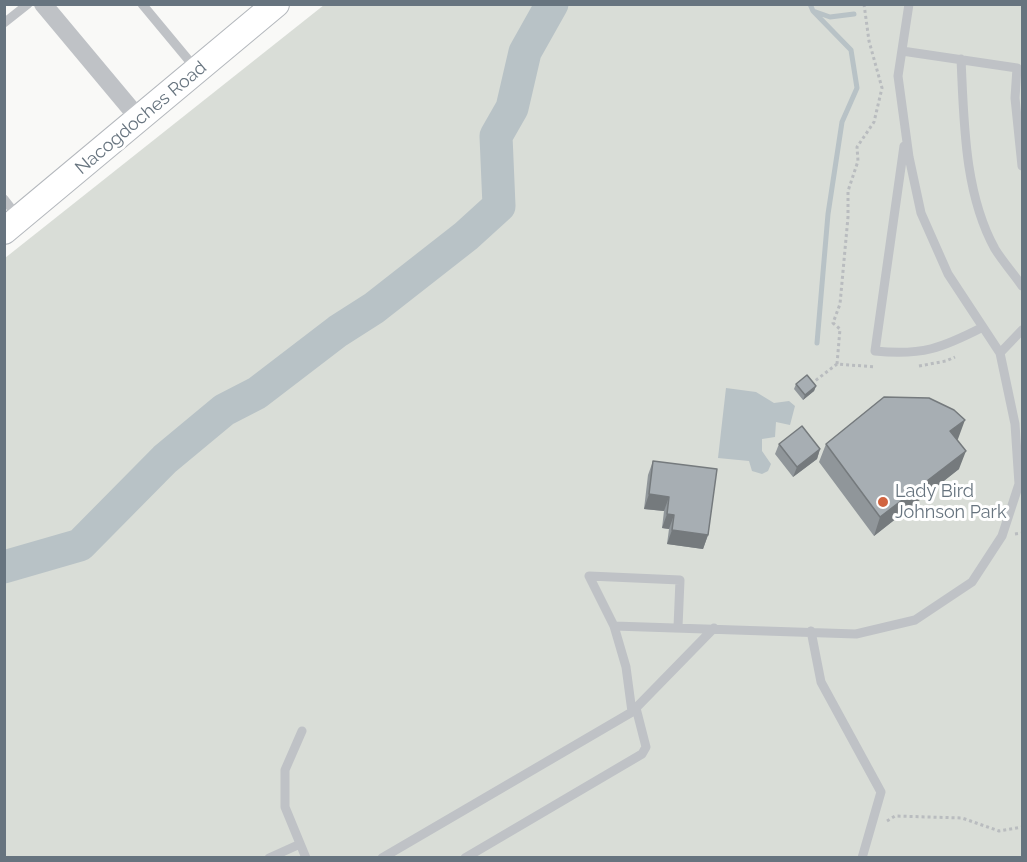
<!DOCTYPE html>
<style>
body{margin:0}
#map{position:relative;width:1027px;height:862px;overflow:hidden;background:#f9f9f7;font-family:Raleway,sans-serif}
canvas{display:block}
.frame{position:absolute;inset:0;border:6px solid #67747f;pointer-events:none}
</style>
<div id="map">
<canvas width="1027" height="862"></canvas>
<div class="frame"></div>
</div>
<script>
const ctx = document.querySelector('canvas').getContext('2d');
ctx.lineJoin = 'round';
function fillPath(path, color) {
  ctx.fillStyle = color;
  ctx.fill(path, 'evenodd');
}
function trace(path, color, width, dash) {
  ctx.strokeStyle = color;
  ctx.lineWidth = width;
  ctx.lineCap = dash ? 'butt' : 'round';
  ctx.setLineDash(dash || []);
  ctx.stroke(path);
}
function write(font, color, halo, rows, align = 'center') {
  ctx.font = font + ' Raleway,sans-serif';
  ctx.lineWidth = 6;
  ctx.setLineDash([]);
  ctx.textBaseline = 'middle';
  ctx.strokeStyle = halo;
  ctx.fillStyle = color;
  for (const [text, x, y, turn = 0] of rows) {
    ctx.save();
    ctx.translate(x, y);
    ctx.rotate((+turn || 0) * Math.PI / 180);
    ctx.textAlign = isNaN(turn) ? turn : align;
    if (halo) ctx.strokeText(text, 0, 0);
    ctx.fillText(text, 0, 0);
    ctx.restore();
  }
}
fillPath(new Path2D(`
 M324 5H1022V857H5V258Z`), '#d9ddd7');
fillPath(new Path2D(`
 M726 388 756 392 774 403 789 401 795 406 790 425 776 422 775 437 762 439V451L771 464 768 471 762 474 752 471 749 461 718 458Z`), '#b8c2c6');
trace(new Path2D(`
 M810 4 813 11 830 17 854 14
 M813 11 851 50 857 88 842 122 828 214 817 343`), '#b8c2c6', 5);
trace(new Path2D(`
 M4 567 80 545 165 459 224 410 257 393 338 331 374 308 466 236 499 206 496 136 512 108 525 52 552 4`), '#b8c2c6', 33);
const secondary = new Path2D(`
 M4 231 276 4`);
trace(secondary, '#b4b8bd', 28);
trace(new Path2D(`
 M864 4 869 41 882 88 874 122 857 147 858 161 848 191V217L840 304 833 323 840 329 837 364 876 367
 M919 366 946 361 955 357
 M811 384 837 364
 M1015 534 1022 533
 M887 821 895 816 962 818 999 831 1022 827
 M526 857V858`), '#b9bcbf', 3, [3, 3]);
trace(new Path2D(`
 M142 4 196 69
 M4 23 28 4
 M902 51 1017 68 1015 98 1022 166
 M961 59C964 121 964 193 995 249 1003 262 1014 274 1022 286
 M904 146 875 351C922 356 942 348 983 327
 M4 199 18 217
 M1000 353 1022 330
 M614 626 856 634 915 620 972 582 1002 536 1019 484 1015 424 1000 353 948 274 921 213 909 157 898 76 909 4
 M811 631 821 682 881 792 862 858
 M632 712 714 628
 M302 731 285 770V807L306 858
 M269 858 300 844
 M382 858 632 712 626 667 614 626 589 576 680 580 678 627
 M465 858 642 754 646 747 636 708`), '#bfc2c6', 9);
trace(new Path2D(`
 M43 4 140 120`), '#bfc2c6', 18);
trace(secondary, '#fff', 26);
fillPath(new Path2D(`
 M796 384 816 386 814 391 803 400 794 389Z
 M958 439 957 440 959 469 874 536 819 462 826 444Z
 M779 444 820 449 817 459 793 477 775 454Z
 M653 461 708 535 703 549 667 544 669 529 662 528 664 511 644 509 648 475Z`), '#90969a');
fillPath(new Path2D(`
 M816 386 814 391 803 400 805 395Z
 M965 420 958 439 943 449 950 431Z
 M820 449 817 459 793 477 797 467Z
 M966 451 959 469 874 536 880 517Z
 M649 494 669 497 664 511 644 509Z
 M667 514 674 515 669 529 662 528Z
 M672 530 708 535 703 549 667 544Z`), '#757a7d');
const building = new Path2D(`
 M807 375 816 386 805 395 796 384Z
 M884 397 929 398 954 410 965 420 950 431 966 451 880 517 826 444Z
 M802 426 820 449 797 467 779 444Z
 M653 461 717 469 708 535 672 530 674 515 667 514 669 497 649 494Z`);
fillPath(building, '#a7aeb3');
trace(building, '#757a7d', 1.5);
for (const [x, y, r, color] of [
 [883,502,6,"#d16440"]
]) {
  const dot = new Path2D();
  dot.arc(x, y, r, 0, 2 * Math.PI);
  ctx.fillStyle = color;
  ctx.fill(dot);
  trace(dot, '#fff', 2);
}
write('18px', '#67747f', '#fff', [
 ["Nacogdoches Road",141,118,-40]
]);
write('18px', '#67747f', '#fff', [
 ["Lady Bird",895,492],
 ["Johnson Park",895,513]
], 'left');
</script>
